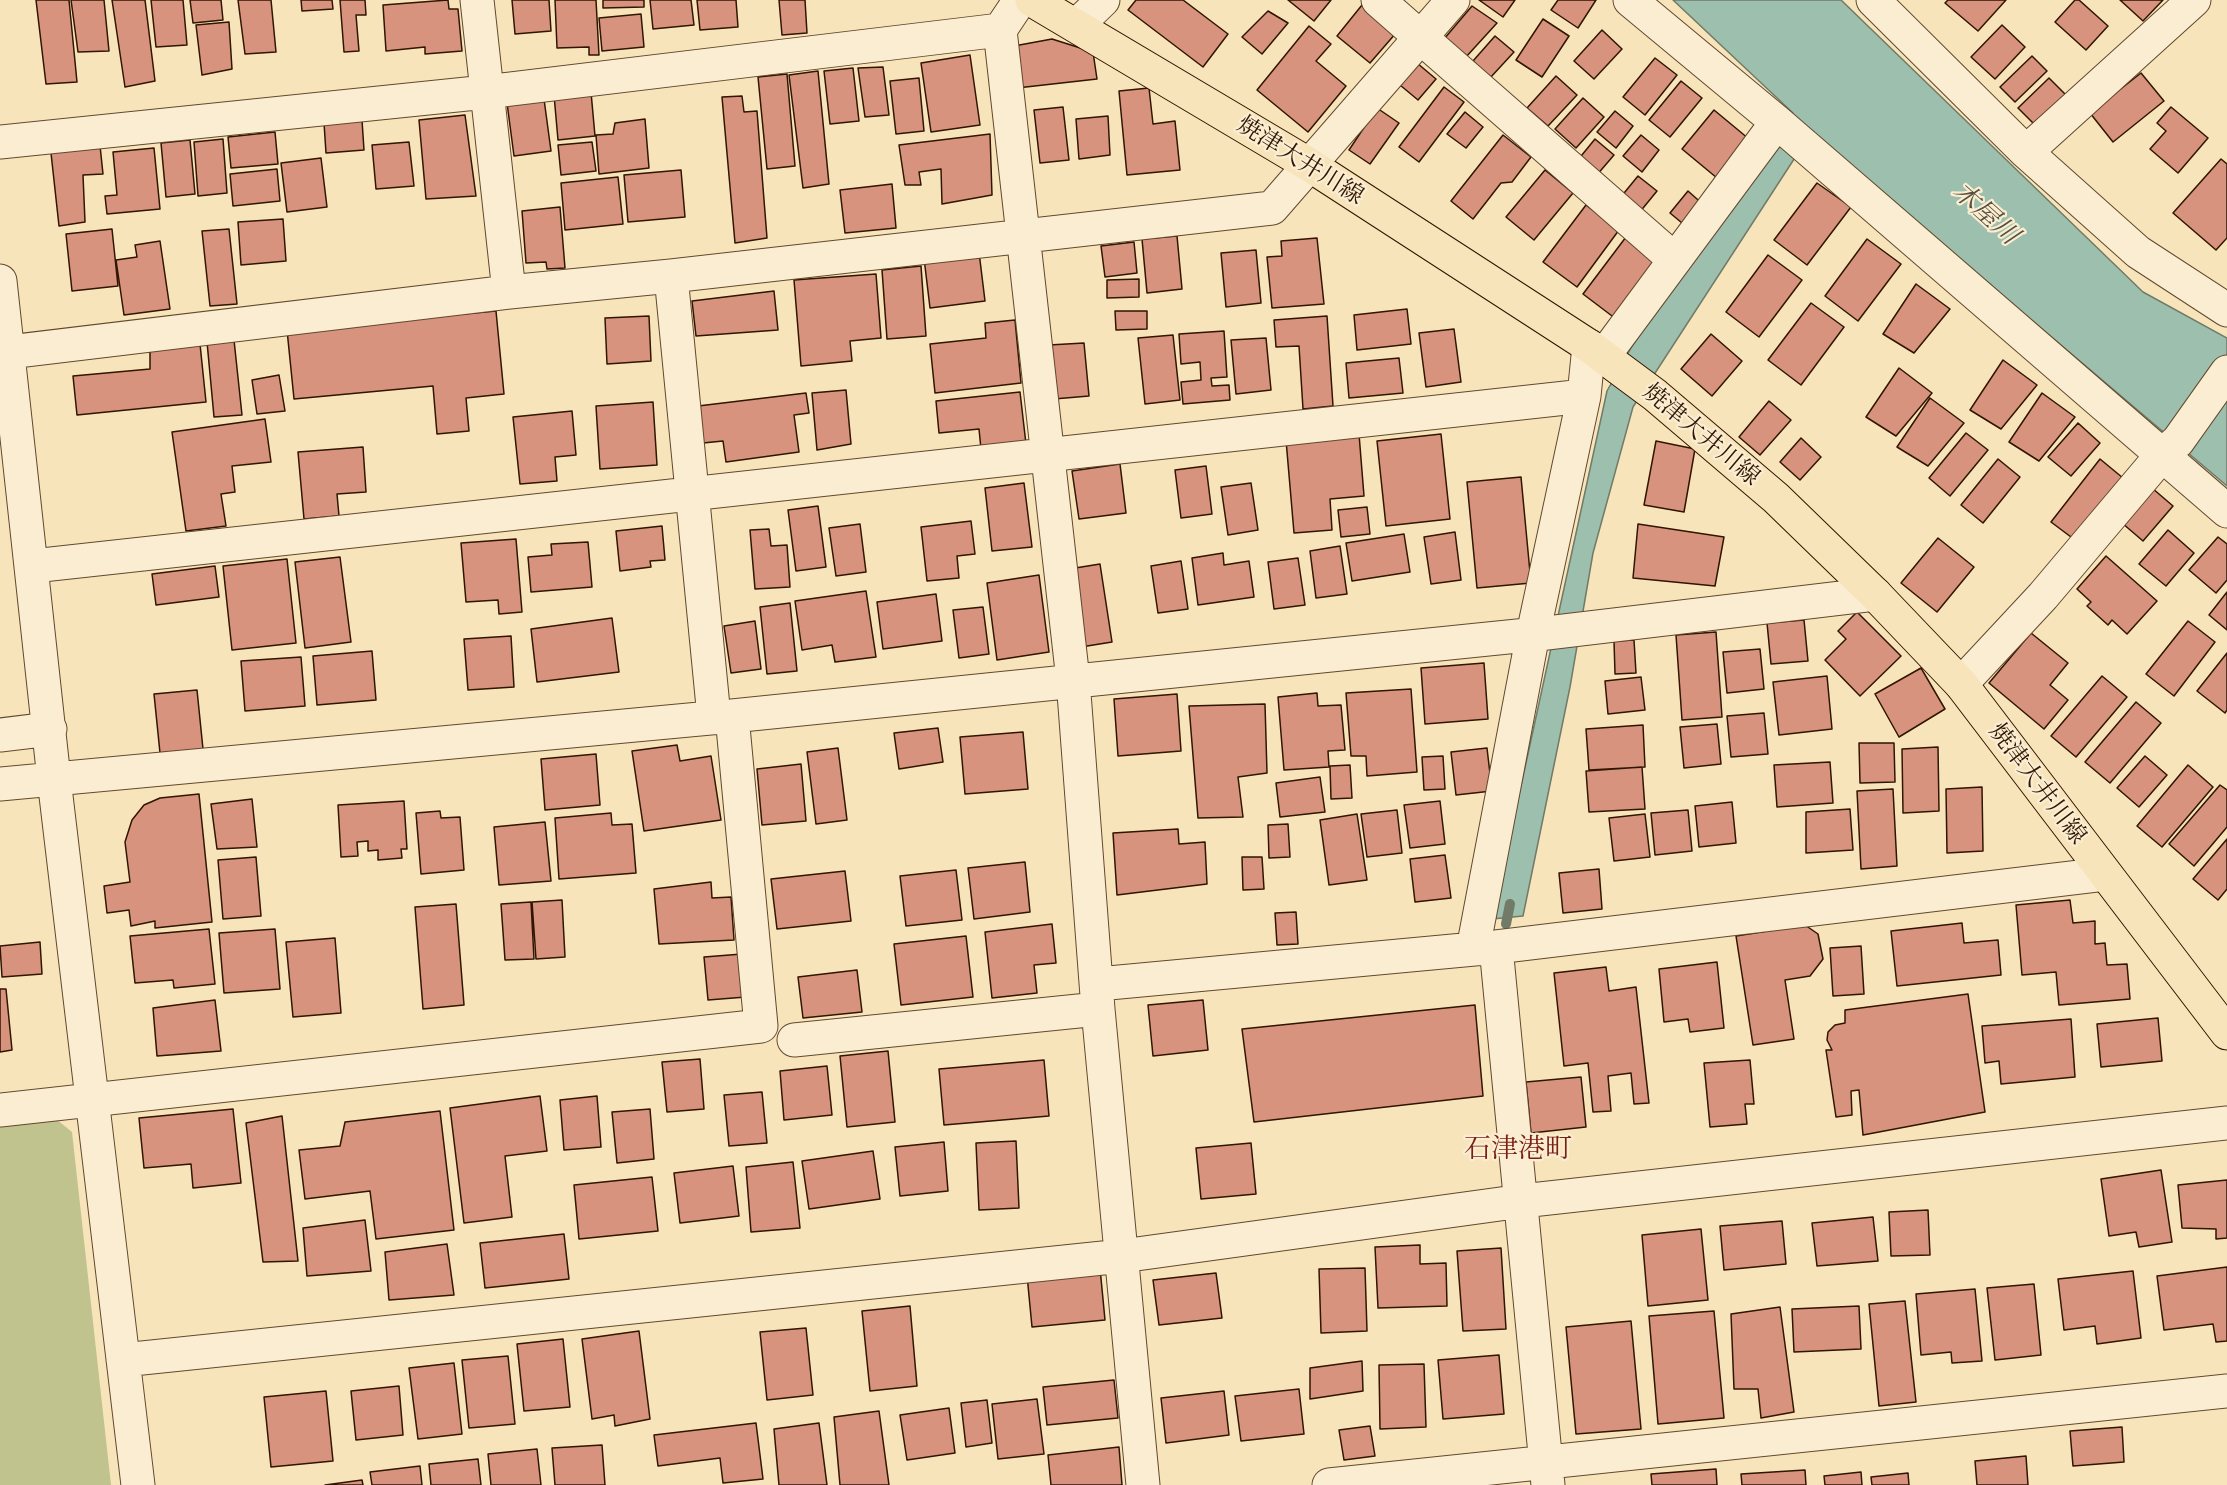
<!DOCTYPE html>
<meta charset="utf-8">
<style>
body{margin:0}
canvas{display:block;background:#f8e4ba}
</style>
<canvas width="2227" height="1485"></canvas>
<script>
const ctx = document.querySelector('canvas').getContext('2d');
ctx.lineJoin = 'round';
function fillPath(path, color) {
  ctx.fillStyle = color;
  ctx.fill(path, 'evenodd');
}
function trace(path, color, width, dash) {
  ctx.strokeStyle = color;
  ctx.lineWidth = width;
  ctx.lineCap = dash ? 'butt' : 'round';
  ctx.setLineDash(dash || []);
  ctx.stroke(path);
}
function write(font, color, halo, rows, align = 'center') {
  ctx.font = font + ' "EB Garamond","Noto Serif JP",serif';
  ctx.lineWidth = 4.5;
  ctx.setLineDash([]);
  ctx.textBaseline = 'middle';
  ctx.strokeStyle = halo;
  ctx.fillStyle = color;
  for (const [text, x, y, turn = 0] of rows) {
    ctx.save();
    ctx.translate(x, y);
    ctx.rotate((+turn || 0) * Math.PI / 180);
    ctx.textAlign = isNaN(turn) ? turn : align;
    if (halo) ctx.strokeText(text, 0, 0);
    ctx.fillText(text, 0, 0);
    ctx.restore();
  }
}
fillPath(new Path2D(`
 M56 1119 72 1132 111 1485H0V1125Z`), '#c0c38d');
const water = new Path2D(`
 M1673 0H1841L2143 292 2227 338V486L1811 133 1633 407 1593 553 1570 687 1523 916 1492 919 1607 391 1632 346 1793 113Z`);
fillPath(water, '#9dbfad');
trace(water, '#717b68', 1.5);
trace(new Path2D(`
 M1506 924 1510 904`), '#717b68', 10);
const building = new Path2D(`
 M36 0H69L77 82 46 84Z
 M71 0H104L109 51 78 52Z
 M112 0H145L155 81 125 87Z
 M151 0H183L187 45 156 47Z
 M190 0H221L223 20 193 23Z
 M238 0H271L276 52 245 54Z
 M301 0H332L333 9 302 11Z
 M340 0H365L366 15H356L359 51 344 52Z
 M448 0 449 9H458L462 51 425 54V47L386 51 383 5Z
 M512 0H549L551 31 515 34Z
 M555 0H596L599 55H589V47L557 48Z
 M603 0H644V7L603 8Z
 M650 0H691L694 25 653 29Z
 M697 0H736L738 27 700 30Z
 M779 0H805L807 33 782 35Z
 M1136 0H1183L1228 34 1203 67 1128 10Z
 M1288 0H1331L1314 21Z
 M1479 0H1515L1503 17Z
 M1558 0H1596L1578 28 1551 10Z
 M1948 0H2006L1978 31 1945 3Z
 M2075 0H2079L2108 26 2086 50 2055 22Z
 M2120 0H2163L2143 21Z
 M1362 5 1396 33 1370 63 1337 36Z
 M1472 6 1497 23 1466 57 1444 39Z
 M1268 11 1288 23 1262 54 1242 37Z
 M641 14 644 47 602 51 599 18Z
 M1543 19 1569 36 1542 77 1516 60Z
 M229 22 232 69 202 75 196 25Z
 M2002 25 2025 47 1995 79 1971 57Z
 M1309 26 1331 44 1316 61 1346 86 1308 132 1257 90Z
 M1602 30 1622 49 1594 79 1574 61Z
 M1495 36 1514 52 1490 78 1473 61Z
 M1052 39 1093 52 1097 79 1017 88 1014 46Z
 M970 55 980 125 931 132 921 63Z
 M2032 56 2047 71 2015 102 2000 87Z
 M1655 58 1677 75 1645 115 1623 97Z
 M1417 63 1436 79 1418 100 1400 85Z
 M883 67 889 115 865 117 858 68Z
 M853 68 859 121 830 124 824 71Z
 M818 71 829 184 803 188 789 75Z
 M2141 73 2164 101 2113 142 2090 113Z
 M787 74 795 166 767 169 758 77Z
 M1556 76 1577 95 1548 126 1527 108Z
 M919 78 924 131 896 134 890 81Z
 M2049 78 2068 97 2037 127 2018 108Z
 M1681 81 1702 98 1670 137 1649 120Z
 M1444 87 1464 102 1419 162 1399 147Z
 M1149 88 1153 124 1175 121 1180 170 1127 175 1119 91Z
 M591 92 595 136 558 140 554 95Z
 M742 96 744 112 757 111 767 238 735 243 722 97Z
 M1583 98 1604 117 1576 148 1555 129Z
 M544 99 551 151 514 156 507 103Z
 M1063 107 1069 160 1040 163 1034 110Z
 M2171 107 2208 138 2178 173 2150 149 2166 131 2157 123Z
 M1377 108 1399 123 1370 164 1349 150Z
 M1714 110 1749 139 1717 178 1682 149Z
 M1615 111 1633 126 1616 148 1597 132Z
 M1465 112 1483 127 1466 148 1447 134Z
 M465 115 476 196 426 199 419 120Z
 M1108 116 1110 155 1079 159 1076 119Z
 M645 119 649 168 599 174 596 135 613 134 615 123Z
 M362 120 364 150 326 153 324 123Z
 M275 132 278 164 231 168 228 137Z
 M990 134 992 195 942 204 941 169 919 172 921 185H905L899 145Z
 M1503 135 1531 157 1512 182 1501 183 1473 219 1451 201Z
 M1641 135 1659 150 1642 172 1623 156Z
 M99 136 103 174 83 175 85 222 59 226 50 144Z
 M223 139 227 193 198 196 194 142Z
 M1595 139 1614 155 1596 176 1577 161Z
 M190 140 195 194 166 197 161 143Z
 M409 142 414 186 376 189 372 145Z
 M592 142 596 171 561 175 558 145Z
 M154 148 160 209 107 214 105 196 117 195 113 152Z
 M321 158 327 207 287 212 281 163Z
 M2221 159 2227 164V238L2216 250 2173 213Z
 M277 169 280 201 233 206 230 174Z
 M681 170 685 217 628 222 624 175Z
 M1545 170 1573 193 1534 240 1506 217Z
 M1638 176 1657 191 1639 213 1620 198Z
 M618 177 623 224 565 230 561 183Z
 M1817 183 1851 207 1807 265 1774 240Z
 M892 184 896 228 845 233 840 190Z
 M1688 191 1706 207 1688 228 1670 213Z
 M1586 205 1619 230 1577 287 1543 262Z
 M560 207 565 268 547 269 546 262 526 263 522 211Z
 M283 219 286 261 241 265 238 222Z
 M112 229 118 286 72 291 66 234Z
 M229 229 237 304 210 306 202 231Z
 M1177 236 1182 289 1147 293 1142 239Z
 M1626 237 1659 262 1616 319 1583 294Z
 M1317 238 1324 304 1272 308 1267 257 1282 256 1281 241Z
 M1867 239 1901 264 1858 321 1825 296Z
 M160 241 170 309 124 315 116 260 137 257 135 245Z
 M1134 242 1137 273 1105 277 1101 246Z
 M1256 250 1261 303 1226 307 1221 253Z
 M979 252 985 301 930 308 924 258Z
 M1768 255 1802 280 1759 337 1726 312Z
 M921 266 926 336 887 339 882 270Z
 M876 274 881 338 850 341 852 361 801 366 794 280Z
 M1139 279V297L1107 298V280Z
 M1916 284 1950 309 1914 353 1883 334Z
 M774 291 778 330 696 336 692 301Z
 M1811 303 1844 327 1801 385 1768 360Z
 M1407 309 1411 344 1357 350 1354 315Z
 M496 311 504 394 466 398 469 431 437 434 433 386 294 399 287 330Z
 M1115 311H1147V329L1116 330Z
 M649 316 651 361 607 364 605 318Z
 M1327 316 1333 406 1303 409 1299 346 1276 347 1274 320Z
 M1015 320 1021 383 935 393 930 344 986 338 985 323Z
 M1454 329 1461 382 1426 387 1419 333Z
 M1224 331 1227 377 1211 378 1212 386 1229 385 1230 400 1183 404 1181 382 1201 380 1200 362 1181 364 1179 334Z
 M1711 334 1742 361 1712 396 1681 369Z
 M1173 335 1180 400 1145 404 1138 338Z
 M1266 338 1271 390 1236 394 1231 340Z
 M234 340 242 415 214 417 207 342Z
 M1084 343 1089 396 1054 399 1049 345Z
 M200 344 206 402 77 415 73 376 150 369V349Z
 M1399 358 1403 393 1349 398 1346 363Z
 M2003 360 2037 385 2001 429 1970 410Z
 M1899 368 1932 393 1896 436 1866 417Z
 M279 375 285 411 257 414 252 380Z
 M846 390 851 444 817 450 812 393Z
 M1020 392 1026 444 981 449 979 429 939 433 936 401Z
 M806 393 809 413 794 415 799 452 726 462 723 441 703 443 698 406Z
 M2042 393 2075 417 2039 461 2009 442Z
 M1930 398 1964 423 1928 466 1897 447Z
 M1769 401 1791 420 1760 455 1739 437Z
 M653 402 657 465 600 469 596 406Z
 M572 411 576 455 555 457 557 481 520 484 513 417Z
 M265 419 271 462 232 466 235 492 221 494 226 526 186 531 172 432Z
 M2078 423 2100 443 2071 476 2048 457Z
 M1966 433 1988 450 1950 496 1929 478Z
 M1359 434 1364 496 1330 499 1332 530 1294 533 1286 440Z
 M1441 434 1450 519 1386 526 1377 441Z
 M1801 438 1821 457 1800 480 1780 462Z
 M1656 441 1695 449 1684 512 1644 505Z
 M363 447 366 492 337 494 339 516 304 519 298 452Z
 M1998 459 2020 477 1983 523 1961 505Z
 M2100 459 2123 478 2075 540 2051 522Z
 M1120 464 1126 513 1079 519 1072 471Z
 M1206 466 1212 514 1181 518 1175 470Z
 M1521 477 1531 583 1477 588 1467 482Z
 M1024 483 1032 547 992 551 985 488Z
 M1251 483 1258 530 1228 535 1221 487Z
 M2152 488 2173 506 2143 541 2122 523Z
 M818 506 826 567 796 571 788 510Z
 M1367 507 1370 534 1341 537 1338 510Z
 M971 521 975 554 957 556 959 578 927 581 921 527Z
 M860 524 866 572 836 576 829 528Z
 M1638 524 1724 537 1715 586 1633 578Z
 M662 526 665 560 650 561 651 567 620 571 616 531Z
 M769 529 771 546 787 545 790 587 755 589 750 530Z
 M2168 530 2194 553 2166 586 2139 564Z
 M1455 532 1461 580 1431 584 1424 537Z
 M1404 534 1410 572 1352 581 1346 543Z
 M2218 537 2227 544V580L2216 593 2189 570Z
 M1938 538 1974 567 1937 612 1901 583Z
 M516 539 522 612 499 614 498 600 466 602 461 543Z
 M588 542 592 587 531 592 528 557 552 555 551 544Z
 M1340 546 1347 594 1316 598 1310 551Z
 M1223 553 1224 565 1249 561 1254 597 1198 605 1192 558Z
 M2106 556 2157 601 2127 634 2112 620 2108 625 2087 606 2091 602 2077 589Z
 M340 557 351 642 305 648 295 562Z
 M1298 558 1305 605 1274 609 1268 562Z
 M287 559 296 643 232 650 223 566Z
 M1181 561 1188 609 1158 613 1151 566Z
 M1100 564 1112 642 1081 647 1069 569Z
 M215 566 219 597 156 605 152 574Z
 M1039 575 1049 652 997 660 987 583Z
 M866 591 876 657 835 662 832 645 802 650 795 601Z
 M2227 592V630L2209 615Z
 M936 594 942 641 883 649 877 602Z
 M790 603 797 671 767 674 760 607Z
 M983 607 989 654 959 658 953 610Z
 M1857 612 1901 656 1860 696 1825 660 1846 639 1838 631Z
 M612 618 619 672 537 682 531 629Z
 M1804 620 1808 661 1771 664 1767 623Z
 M755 621 761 669 731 673 724 626Z
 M2188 621 2215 642 2174 696 2146 674Z
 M1716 632 1722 717 1682 720 1676 635Z
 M2031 633 2068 663 2050 685 2068 700 2044 729 1989 683Z
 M511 636 514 687 468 690 464 639Z
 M1634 640 1636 673 1615 674 1614 641Z
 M1760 649 1764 689 1727 693 1723 652Z
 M372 651 376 700 317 705 313 656Z
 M2227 653V710L2225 713 2197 691Z
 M301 657 305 706 245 711 241 661Z
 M1484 663 1488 719 1425 724 1421 668Z
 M1921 668 1945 709 1899 737 1875 694Z
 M1827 676 1832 729 1779 735 1773 682Z
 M2102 676 2127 697 2076 757 2051 736Z
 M1641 677 1645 710 1608 714 1605 681Z
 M1411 689 1417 772 1367 776 1366 756H1351L1346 693Z
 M197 690 203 749 160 753 154 694Z
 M1317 693 1318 706 1341 705 1345 750 1328 751 1329 767 1284 770 1278 697Z
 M1177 694 1181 751 1118 756 1114 699Z
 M2136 702 2161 723 2110 783 2085 762Z
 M1265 704 1267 773 1238 777 1243 817 1198 818 1189 706Z
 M1764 713 1768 754 1731 757 1727 716Z
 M1717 724 1721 764 1684 768 1680 727Z
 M1643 725 1645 767 1589 770 1586 729Z
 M938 728 943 762 899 769 894 733Z
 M1023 732 1028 789 965 794 960 737Z
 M1859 743H1894L1895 782 1860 783Z
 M677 745 680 761 711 756 721 820 644 831 632 751Z
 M1938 747 1939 811 1903 813 1902 749Z
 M838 748 847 820 816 824 807 752Z
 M1487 748 1492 791 1456 795 1451 752Z
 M596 754 600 805 545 810 541 759Z
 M1443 756 1445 789 1424 790 1422 757Z
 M2145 756 2167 775 2139 807 2117 788Z
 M1830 762 1833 803 1777 807 1774 765Z
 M801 764 806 821 762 825 757 769Z
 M1350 765 1352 798 1331 799 1330 766Z
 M2188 765 2213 787 2162 847 2137 826Z
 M1642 767 1645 809 1589 812 1586 771Z
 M1320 777 1325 812 1280 817 1276 783Z
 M2220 785 2227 790V827L2194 866 2169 844Z
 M1982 787 1983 851 1947 853 1946 789Z
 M1893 789 1897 866 1861 869 1857 791Z
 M199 794 212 922 155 928V921L131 926 129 910 107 913 104 886 130 882 125 842 132 820 144 805 160 798Z
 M252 799 257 847 217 849 211 804Z
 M404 801 407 849H401L402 858 378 860V850L368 851V841L357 842 358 856 341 857 338 805Z
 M1440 801 1445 844 1410 848 1404 805Z
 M1732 802 1736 843 1699 847 1695 806Z
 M1850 809 1853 850 1806 853V812Z
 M1397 810 1402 853 1367 857 1361 814Z
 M1688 810 1692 851 1655 855 1651 813Z
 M440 811 441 818 460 817 464 870 421 874 416 813Z
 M611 813 612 825 632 824 636 873 559 879 555 818Z
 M1357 814 1367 880 1329 885 1320 820Z
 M1645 814 1650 857 1614 861 1609 818Z
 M545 822 551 881 499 885 494 827Z
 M1288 824 1290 857 1269 858 1268 825Z
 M1178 829 1179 844 1205 842 1207 884 1117 895 1113 833Z
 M2227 839V889L2218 900 2193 879Z
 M1445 855 1451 898 1415 902 1410 859Z
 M256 857 261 916 223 919 218 860Z
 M1242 857H1262L1264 889 1243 890Z
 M1025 862 1030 912 974 919 968 868Z
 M1599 869 1602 909 1563 913 1559 873Z
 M956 870 962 920 906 926 900 876Z
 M845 871 851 921 777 929 771 879Z
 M711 882 712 898 731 897 734 940 659 944 654 889Z
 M562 900 565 957 536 959 532 902Z
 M2070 900 2073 923 2095 921V944L2105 943 2107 965 2127 964 2130 999 2059 1005 2056 972 2022 975 2016 905Z
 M531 902 534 959 505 960 501 904Z
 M456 904 464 1005 423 1009 415 907Z
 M1296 912 1298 944 1277 945 1275 913Z
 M1962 923 1964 943 1998 940 2001 975 1897 986 1891 931Z
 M1052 924 1056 963 1034 965 1037 993 992 998 985 932Z
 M1805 925 1818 934 1823 959 1810 976 1785 980 1794 1039 1753 1045 1736 936Z
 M209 929 215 984 174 988 173 980 135 983 130 936Z
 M275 929 280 989 224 993 219 933Z
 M966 936 973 997 901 1005 894 944Z
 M335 938 341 1013 293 1017 286 942Z
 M40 942 42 974 2 977 0 946Z
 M1861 946 1864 994 1833 996 1830 948Z
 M742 954 746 997 708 1000 704 957Z
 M1717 962 1724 1028 1690 1032 1688 1019 1664 1022 1659 969Z
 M1606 967 1609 991 1636 987 1649 1103 1634 1104 1631 1073 1608 1076 1611 1111 1593 1112 1588 1063 1564 1066 1554 973Z
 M857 970 862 1012 803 1018 798 977Z
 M0 989H6L12 1050 0 1052Z
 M1968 994 1985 1112 1863 1135 1859 1090 1851 1091 1852 1115 1836 1117 1826 1050H1832L1827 1040 1828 1032 1835 1025 1845 1023V1010Z
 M215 1000 221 1051 157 1056 153 1008Z
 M1203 1000 1208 1050 1153 1056 1148 1005Z
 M1475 1005 1483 1096 1254 1122 1242 1029Z
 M2158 1018 2162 1061 2101 1067 2097 1024Z
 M2071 1019 2075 1077 2001 1084 1999 1061 1985 1063 1982 1026Z
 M888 1051 895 1122 847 1127 840 1056Z
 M700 1059 704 1109 667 1112 662 1062Z
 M1044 1060 1049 1116 944 1125 939 1069Z
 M1750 1060 1754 1104H1745L1747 1124 1710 1127 1704 1063Z
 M827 1066 832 1115 784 1120 780 1071Z
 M1581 1077 1586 1127 1531 1133 1526 1082Z
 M762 1092 767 1143 729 1146 724 1095Z
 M540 1096 547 1151 505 1156 512 1217 464 1223 450 1108Z
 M597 1096 601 1147 564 1150 560 1100Z
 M233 1109 241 1183 193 1188 191 1164 144 1168 139 1118Z
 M650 1109 654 1159 617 1163 612 1112Z
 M440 1111 454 1230 376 1239 370 1191 305 1199 299 1150 340 1146 345 1122Z
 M282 1116 298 1261 263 1262 246 1123Z
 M1016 1141 1019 1208 979 1210 976 1143Z
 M944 1142 948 1191 900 1196 895 1147Z
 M1251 1143 1256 1194 1201 1199 1196 1148Z
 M873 1151 880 1199 809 1209 802 1161Z
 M793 1162 800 1228 751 1232 746 1167Z
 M733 1166 739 1216 680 1223 674 1173Z
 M2161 1170 2172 1242 2139 1247 2136 1232 2109 1236 2101 1179Z
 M652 1177 658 1231 579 1239 574 1185Z
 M2227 1180V1238L2216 1239V1229L2182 1228 2178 1185Z
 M1928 1210 1930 1255 1891 1256 1889 1212Z
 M1873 1217 1878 1261 1817 1266 1812 1223Z
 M365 1220 371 1271 307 1276 303 1228Z
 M1782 1221 1786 1264 1724 1270 1720 1226Z
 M1701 1229 1708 1300 1648 1306 1642 1235Z
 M564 1234 569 1279 485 1288 480 1243Z
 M447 1244 454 1295 389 1300 385 1252Z
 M1420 1245V1264L1446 1263 1447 1306 1378 1308 1375 1247Z
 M1501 1248 1506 1329 1463 1331 1457 1251Z
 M2227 1267V1341L2216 1342 2213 1324 2164 1330 2157 1276Z
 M1100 1268 1105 1320 1032 1327 1027 1275Z
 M1365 1268 1367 1331 1321 1333 1319 1269Z
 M2133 1271 2141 1338 2097 1344 2095 1326 2064 1330 2058 1279Z
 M1216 1273 1222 1318 1159 1325 1153 1280Z
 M2034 1284 2041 1355 1995 1360 1987 1288Z
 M1975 1289 1982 1361 1952 1363 1951 1352 1921 1355 1916 1294Z
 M1905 1301 1916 1402 1879 1406 1869 1304Z
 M910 1306 917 1386 870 1391 862 1311Z
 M1859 1306 1861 1349 1794 1352 1792 1309Z
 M1780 1307 1794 1412 1761 1418 1758 1389H1734L1731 1314Z
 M1714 1311 1724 1418 1658 1424 1649 1316Z
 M1631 1321 1641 1429 1576 1434 1566 1327Z
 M806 1328 813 1395 767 1400 760 1332Z
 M639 1331 650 1419 615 1426 614 1415 592 1419 582 1339Z
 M563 1339 570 1407 524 1411 517 1344Z
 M1499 1355 1504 1414 1443 1419 1438 1360Z
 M508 1356 515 1424 469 1428 462 1360Z
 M1362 1361 1363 1391 1310 1399V1368Z
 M454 1363 462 1434 418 1439 409 1368Z
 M1424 1364 1426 1427 1380 1429 1379 1365Z
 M1114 1380 1118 1418 1047 1425 1043 1387Z
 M399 1386 403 1435 356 1440 351 1391Z
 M1299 1389 1304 1434 1241 1441 1235 1396Z
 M326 1391 333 1461 271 1467 264 1397Z
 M1224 1391 1229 1435 1166 1443 1161 1398Z
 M1037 1399 1044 1454 998 1459 992 1404Z
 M987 1400 992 1443 966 1447 961 1403Z
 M949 1408 955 1453 907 1460 900 1415Z
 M879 1411 889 1485H840L834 1417Z
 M756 1423 763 1479 723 1483 720 1458 658 1466 654 1435Z
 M819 1423 827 1485H779L774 1429Z
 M1370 1426 1375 1456 1344 1460 1339 1430Z
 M2122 1427 2124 1462 2073 1466 2070 1431Z
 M602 1445 605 1485H555L552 1448Z
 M1119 1447 1122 1485H1051L1048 1455Z
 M537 1449 541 1485H491L488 1454Z
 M2026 1456 2028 1485H1977L1975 1461Z
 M478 1459 481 1485H431L429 1464Z
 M420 1466 422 1485H372L370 1472Z
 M1716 1469 1717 1485H1652L1651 1474Z
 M1805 1470 1806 1485H1742L1741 1474Z
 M1861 1472 1862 1485H1825L1824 1476Z
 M1908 1473 1909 1485H1872L1871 1477Z
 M362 1480 363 1485H325Z`);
fillPath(building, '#d7937d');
trace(building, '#301500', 1.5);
const minor = new Path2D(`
 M477 0 509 292
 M1020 0 1000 30 1073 680 1098 1009 1143 1485
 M1378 0 1675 260
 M1630 0 1777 122 2227 511
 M1873 0 2026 152 2138 252 2227 310
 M1077 25 1103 0
 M0 142 486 92 1000 30
 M2026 152 2194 0
 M671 276 714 717
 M0 281 54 779 138 1485
 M0 353 509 292 671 276 1272 208 1453 0
 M1603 357 1777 122
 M33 566 1584 396
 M1961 684 2043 596 2162 455 2178 441 2227 372
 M0 735 50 729
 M0 784 732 716 1547 633 1875 594
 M1496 947 1548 1485
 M1473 949 1533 634 1584 396 1589 346
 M1098 984 1496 947 2105 874
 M794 1040 1098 1009
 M0 1110 761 1026 732 716
 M123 1360 1122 1256 1522 1201 2227 1123
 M1329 1485 2227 1391`);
const major = new Path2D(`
 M1032 0 1308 164 1589 346 1655 395 1776 498 1875 594 1961 684 2227 1033`);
trace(minor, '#62492e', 35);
trace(major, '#301500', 35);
trace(minor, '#faedd2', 33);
trace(major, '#f8e4ba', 33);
write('24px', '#301500', '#faedd2', [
 ["焼津大井川線",1300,161,32],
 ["焼津大井川線",1701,435,40],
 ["焼津大井川線",2037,784,53]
]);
write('italic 26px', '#56503d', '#faedd2', [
 ["木屋川",1985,214,42]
]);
write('27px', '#7a1f14', '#faedd2', [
 ["石津港町",1518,1150]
]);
</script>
